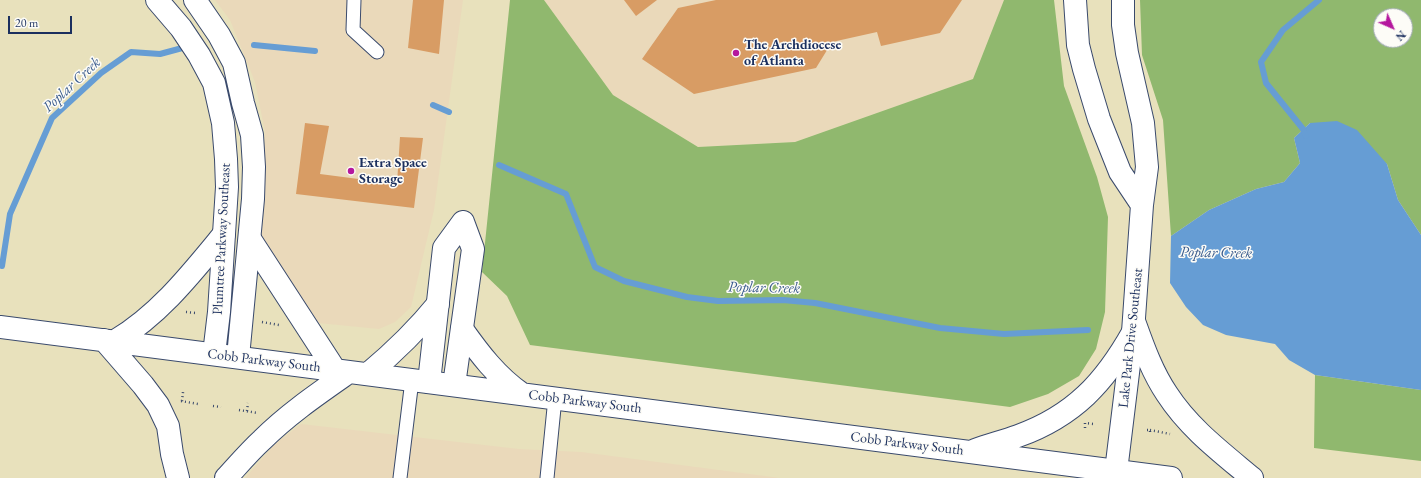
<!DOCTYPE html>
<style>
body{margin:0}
#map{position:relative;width:1421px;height:478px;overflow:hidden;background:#e8e1bc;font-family:"EB Garamond",serif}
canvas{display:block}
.north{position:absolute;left:1373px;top:8px;width:40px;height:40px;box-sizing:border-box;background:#fdfcf7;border:1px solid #a3aaba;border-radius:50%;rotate:135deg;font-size:11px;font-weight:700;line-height:16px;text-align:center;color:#1b2f5e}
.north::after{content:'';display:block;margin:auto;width:14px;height:18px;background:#b5179e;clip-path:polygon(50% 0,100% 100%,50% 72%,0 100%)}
.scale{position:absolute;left:8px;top:16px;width:64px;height:18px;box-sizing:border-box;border:2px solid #1b2f5e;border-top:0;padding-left:5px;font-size:12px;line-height:14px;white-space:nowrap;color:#1b2f5e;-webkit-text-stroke:3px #fdfcf7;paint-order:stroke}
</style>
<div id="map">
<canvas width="1421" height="478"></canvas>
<div class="north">N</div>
<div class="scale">20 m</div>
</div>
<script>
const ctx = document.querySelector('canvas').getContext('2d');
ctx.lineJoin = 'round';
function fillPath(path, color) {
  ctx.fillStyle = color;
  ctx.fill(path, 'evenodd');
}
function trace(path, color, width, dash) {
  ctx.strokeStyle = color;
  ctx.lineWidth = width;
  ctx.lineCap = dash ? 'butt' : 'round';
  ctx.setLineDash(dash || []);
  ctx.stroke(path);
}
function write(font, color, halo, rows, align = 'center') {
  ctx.font = font + ' "EB Garamond",serif';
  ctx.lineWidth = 3;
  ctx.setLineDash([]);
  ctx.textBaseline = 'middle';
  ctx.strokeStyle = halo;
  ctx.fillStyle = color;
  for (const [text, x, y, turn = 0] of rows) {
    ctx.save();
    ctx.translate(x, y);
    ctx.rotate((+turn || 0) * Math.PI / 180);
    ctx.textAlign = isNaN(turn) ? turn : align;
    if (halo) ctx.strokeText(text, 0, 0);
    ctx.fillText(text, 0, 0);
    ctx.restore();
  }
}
fillPath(new Path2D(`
 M215 0H463L434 210 411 307 395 322 379 329 308 322 261 238 265 132 255 82 230 20Z
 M544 0H1004L973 79 795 142 698 147 613 95Z
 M301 424 519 449 581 452 780 478H245L275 444Z`), '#ead9ba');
fillPath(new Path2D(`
 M510 0H544L613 95 698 147 795 142 973 79 1004 0H1054L1064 86 1097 177 1108 217 1105 312 1096 349 1079 376 1048 394 1010 407 530 345 507 296 482 272Z
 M1140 0H1421V235L1398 200 1387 164 1310 123 1294 138 1300 163 1284 182 1256 189 1209 210 1171 236 1163 120 1142 55ZM1381 16H1405V40H1381Z
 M1315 375 1421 390V461L1314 448Z`), '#90b86e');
fillPath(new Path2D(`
 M1337 121 1357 130 1387 164 1398 200 1421 235V390L1315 375 1289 360 1275 344 1226 335 1203 325 1186 307 1170 283 1171 236 1209 210 1256 189 1284 182 1300 163 1294 138 1310 123Z`), '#669dd4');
trace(new Path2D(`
 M254 45 315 51
 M433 105 449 112
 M1306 136 1303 129 1266 83 1261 62 1283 30 1319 0
 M499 165 566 194 595 267 624 281 687 297 718 301 783 300 815 303 940 328 1004 334 1088 330
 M2 266 10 214 52 118 101 73 131 52 160 54 186 47`), '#669dd4', 6);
fillPath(new Path2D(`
 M413 0H444L439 54 408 48Z
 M624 0H657L636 16Z
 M716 0H962L940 33 881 46 877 32 832 42 816 68 694 94 642 59 678 8Z
 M305 123 329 126 320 174 397 184 400 137 423 138 414 208 296 194Z`), '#d89c64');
const service = new Path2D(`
 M354 0 353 30 377 52
 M400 478 412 380
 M547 478 555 398`);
const minor = new Path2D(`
 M157 0 181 28 199 55 214 83 223 123 226 159 227 187 219 312 214 354
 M195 0 219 35 234 63 243 103 252 135 254 167 253 199 238 357
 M429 382 444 248 463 222
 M454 385 473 249 463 222`);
const tertiary = new Path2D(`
 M1075 0 1078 45 1084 69 1099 119 1120 172 1142 205
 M1116 471 1133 332 1142 205 1147 167 1143 123 1127 53 1123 25V0`);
const primary = new Path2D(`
 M250 239 335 370
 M1134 321C1143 346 1152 372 1167 394 1189 428 1221 452 1252 478
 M0 327 1171 478
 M462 329C479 353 497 377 522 394
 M104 340 143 385 158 405 168 426 172 454 178 478
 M115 341C159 315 191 274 224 234
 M368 374C393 353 417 330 438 304
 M975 450C989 445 1004 441 1018 436 1074 416 1105 382 1133 332
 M226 478C238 465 249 452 262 440 288 414 319 393 349 372`);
trace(service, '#3a4a6c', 15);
trace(minor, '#3a4a6c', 24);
trace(tertiary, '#3a4a6c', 24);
trace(primary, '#3a4a6c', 24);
trace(new Path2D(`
 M186 312 196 313
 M262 322 279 325
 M181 401 198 404
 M182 401 183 392
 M213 406 221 407
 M239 410 258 413
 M247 411 248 403
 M1085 428V423L1094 424
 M1147 430H1150V435
 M1150 430 1170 434`), '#3a4a6c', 2.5, [1, 3]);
trace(service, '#fff', 13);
trace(minor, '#fff', 22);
trace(tertiary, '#fff', 22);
trace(primary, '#fff', 22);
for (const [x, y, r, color] of [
 [736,53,4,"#b5179e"],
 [351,171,4,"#b5179e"]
]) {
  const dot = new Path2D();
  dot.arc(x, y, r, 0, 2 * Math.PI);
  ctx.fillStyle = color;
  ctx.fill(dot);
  trace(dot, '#fdfcf7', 1.5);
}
write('bold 14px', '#1b2f5e', '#fdfcf7', [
 ["The Archdiocese",744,45],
 ["of Atlanta",744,61],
 ["Extra Space",359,163],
 ["Storage",359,179]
], 'left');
write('14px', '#1b2f5e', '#fdfcf7', [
 ["Plumtree Parkway Southeast",222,239,-87],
 ["Lake Park Drive Southeast",1131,338,-84],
 ["Cobb Parkway South",264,361,7],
 ["Cobb Parkway South",585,402,7],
 ["Cobb Parkway South",907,444,7]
]);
write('italic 15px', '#395b8d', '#fdfcf7', [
 ["Poplar Creek",72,85,-43],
 ["Poplar Creek",1216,253,1],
 ["Poplar Creek",764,288,1]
]);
</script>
